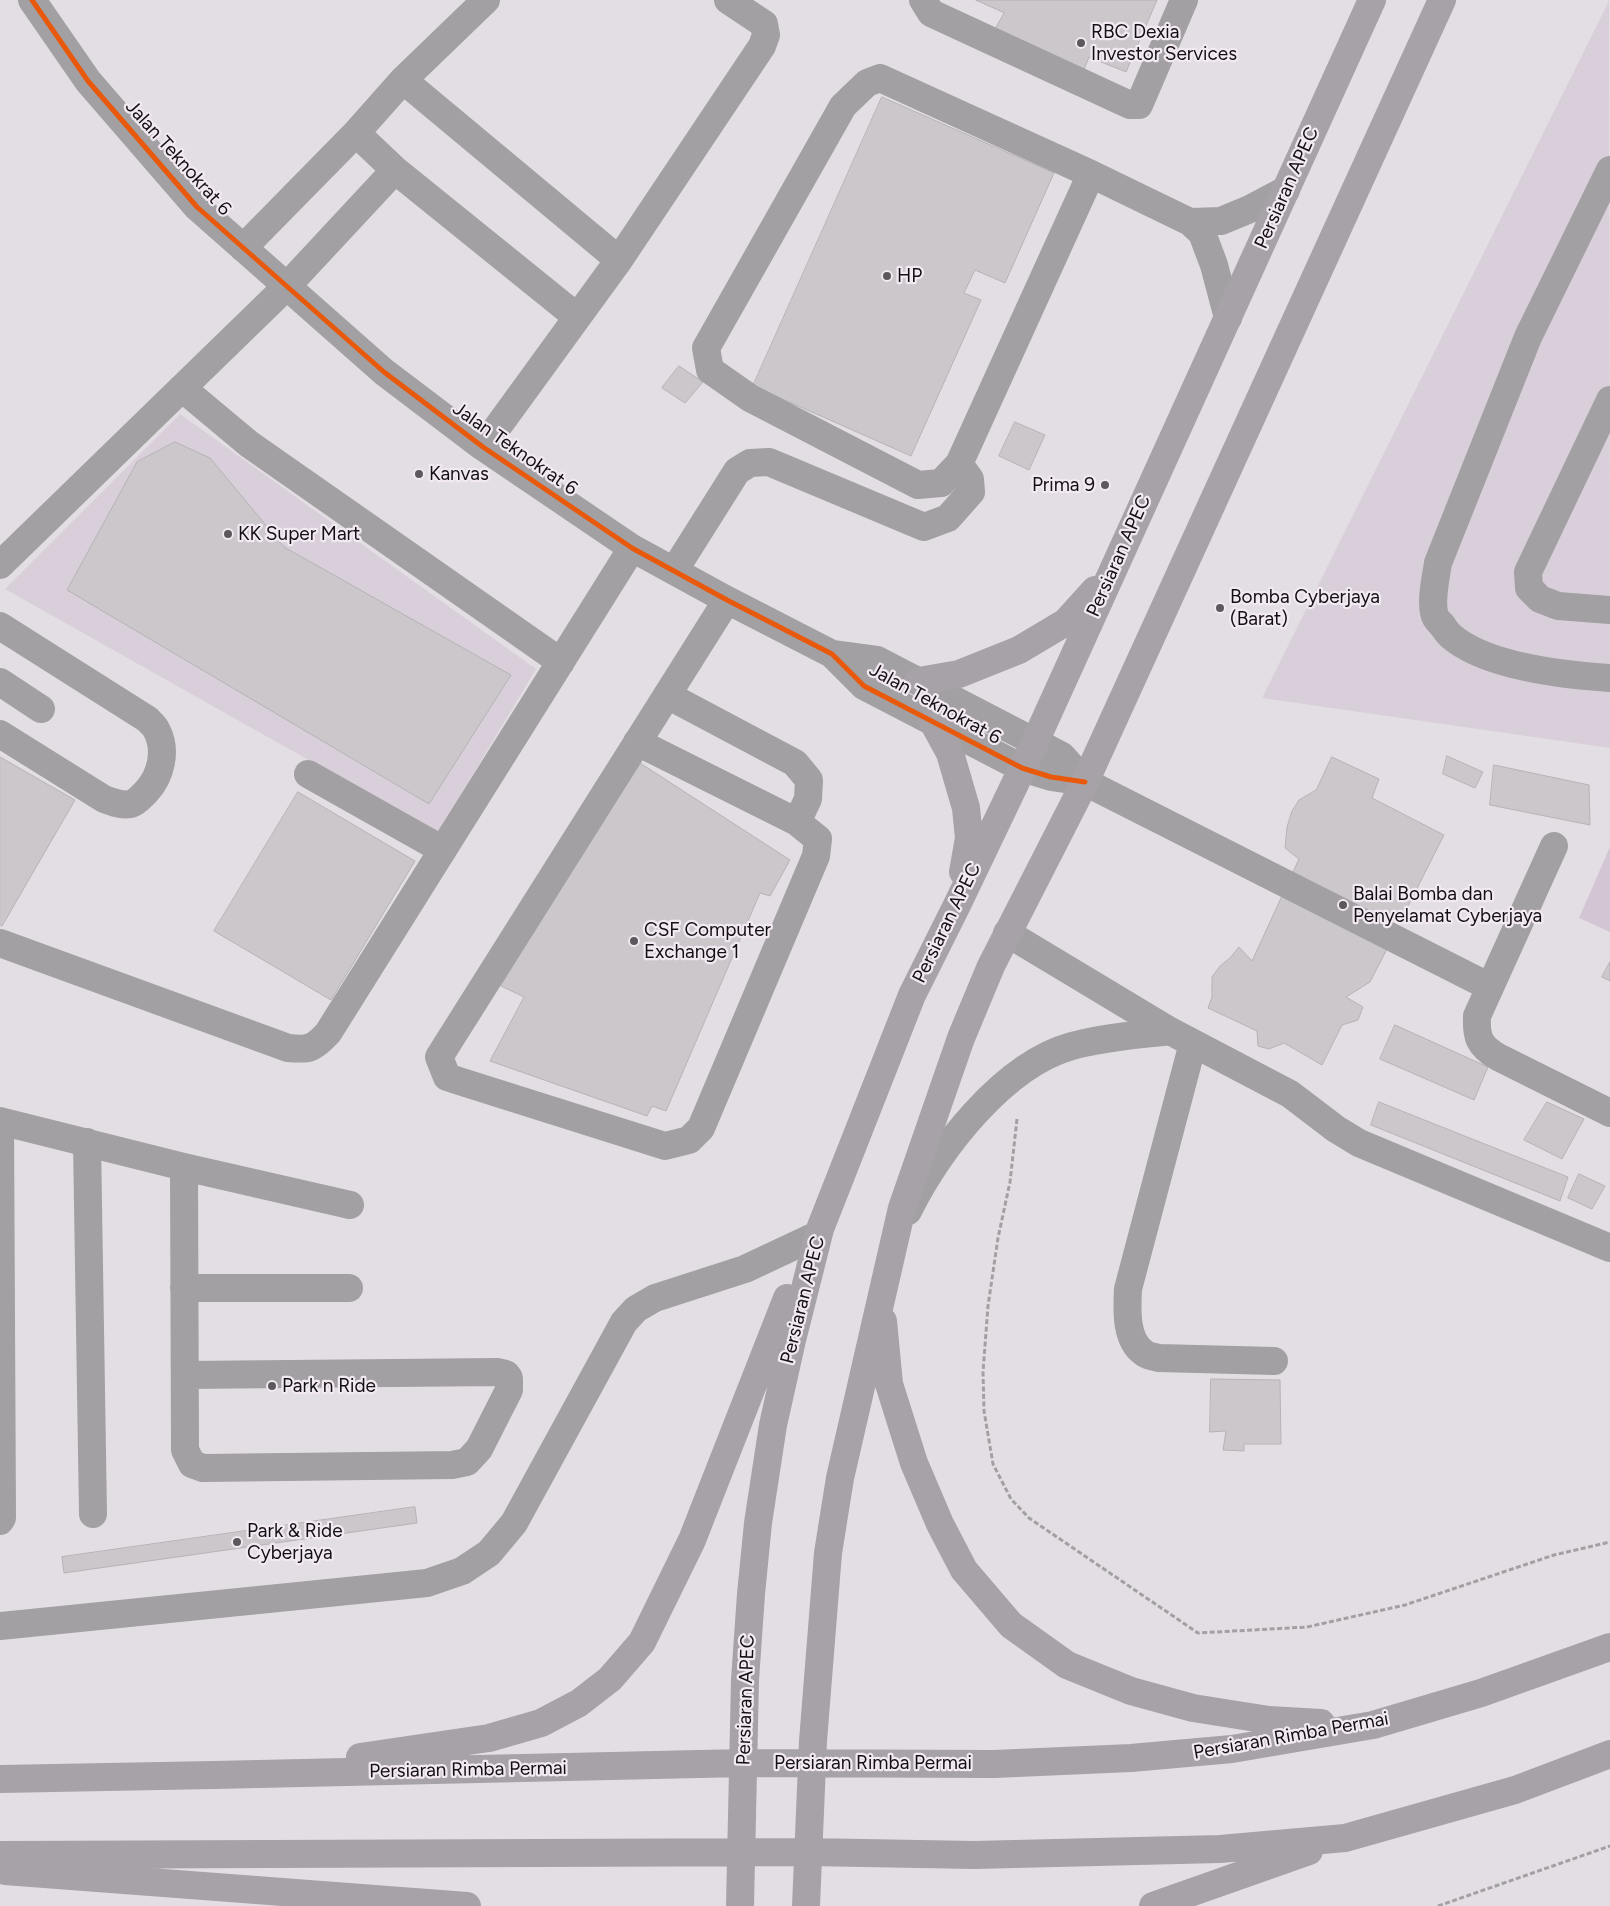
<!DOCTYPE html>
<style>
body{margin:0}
canvas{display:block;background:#e3dee3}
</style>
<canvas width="1610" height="1906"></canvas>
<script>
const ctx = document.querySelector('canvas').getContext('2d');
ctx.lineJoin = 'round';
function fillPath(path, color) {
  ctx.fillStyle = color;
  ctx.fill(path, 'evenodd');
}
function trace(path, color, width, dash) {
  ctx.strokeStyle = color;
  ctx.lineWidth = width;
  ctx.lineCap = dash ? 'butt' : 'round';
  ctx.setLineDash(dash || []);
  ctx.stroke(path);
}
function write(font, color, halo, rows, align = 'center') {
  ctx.font = font + ' Figtree,sans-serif';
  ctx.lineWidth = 4.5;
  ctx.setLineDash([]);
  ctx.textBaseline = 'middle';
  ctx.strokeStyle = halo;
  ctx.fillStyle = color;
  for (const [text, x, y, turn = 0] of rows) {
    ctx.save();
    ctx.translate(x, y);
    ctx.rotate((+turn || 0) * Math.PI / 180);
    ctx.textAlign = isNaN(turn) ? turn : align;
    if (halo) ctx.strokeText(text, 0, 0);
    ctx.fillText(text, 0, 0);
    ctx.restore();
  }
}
fillPath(new Path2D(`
 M1609 0 1610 748 1262 698 1606 7Z
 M180 414 536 669 438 833 5 589Z`), '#d9cfda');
fillPath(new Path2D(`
 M1610 847V932L1579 918Z`), '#d4c5d5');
const building = new Path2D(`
 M976 0H1157L1126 72 1089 57 1083 72 995 29 1004 13Z
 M882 97 1054 173 1005 283 975 270 964 293 981 300 911 456 753 386Z
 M679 366 703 382 685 403 662 388Z
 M1015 422 1045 435 1029 470 999 456Z
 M175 442 210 458 284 547 511 675 429 804 67 590 137 462Z
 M1447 756 1483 772 1475 788 1443 774Z
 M0 757 75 800 2 926 0 925Z
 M1332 757 1379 779 1372 798 1444 835 1405 912 1393 916 1388 947 1370 982 1346 997 1363 1007 1358 1020 1342 1025 1322 1065 1284 1043 1269 1049 1258 1046 1257 1031 1208 1008 1212 997V977L1220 966 1230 958 1239 947 1252 961 1299 859 1285 848 1287 827 1292 811 1299 800 1316 790Z
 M640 763 790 860 770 896 760 893 666 1111 652 1106 647 1116 490 1061 524 997 501 986Z
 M1494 765 1589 785 1590 825 1490 805Z
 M298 792 415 861 331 1000 214 931Z
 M1610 962V981L1602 977Z
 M1395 1025 1488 1067 1474 1100 1380 1059Z
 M1379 1102 1568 1177 1560 1201 1371 1125Z
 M1547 1102 1584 1119 1562 1159 1524 1140Z
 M1579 1174 1605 1186 1592 1209 1568 1198Z
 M1211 1379 1280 1380 1281 1444H1244V1451L1223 1450 1226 1431 1210 1432Z
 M415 1507 417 1523 64 1573 62 1557Z`);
fillPath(building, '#cbc7cb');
trace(building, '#b6b3b6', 1);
trace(new Path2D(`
 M1017 1119 1010 1182 998 1238 988 1306 983 1372 984 1411 993 1464 1011 1499 1029 1518 1198 1633 1307 1627 1405 1605 1554 1555 1610 1542
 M1438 1906 1610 1846`), '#a2a0a2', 3, [5, 2.5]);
trace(new Path2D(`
 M32 0 88 81 197 207 384 372 483 447 632 548 727 600 832 654 864 686 1022 768 1051 777 1085 782 1490 987
 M923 0 931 13 1130 105H1139L1184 0
 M880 78 1091 174 959 464 941 483 918 485 750 398 710 370 706 348 843 106 867 83Z
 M403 80 619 260
 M356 133 395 170 577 317
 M1610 170 1528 337 1438 563C1436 577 1430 602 1435 616 1436 619 1440 623 1442 625 1445 629 1448 634 1452 637 1488 667 1565 675 1610 678
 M1091 174 1190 222
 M243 248 356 133 403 80 486 0
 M1228 318 1214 265 1202 233 1190 222 1221 221 1250 209 1286 190
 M182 388 249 444 561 662
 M1610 400 1528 572 1529 588 1540 599 1558 606 1610 610
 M483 447 619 260 762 46 766 35 764 24 728 0
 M0 565 287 286 395 170
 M674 571 737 471 750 463 769 462 924 527 948 518 971 492 970 479 959 464
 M0 626 147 719C151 723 155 726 157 731 167 751 161 776 146 792 142 796 137 802 131 804 121 806 113 802 104 799L0 734
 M832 654 877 660 1062 756 1085 782
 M0 682 41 709
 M667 695 795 763 809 780 808 799 797 822
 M637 742 797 822 818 839 816 856 701 1128 689 1140 665 1146 459 1081 447 1077 439 1057 727 600
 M308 774 443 850
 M1554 846 1477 1016C1476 1037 1479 1046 1498 1057L1610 1113
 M1007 933 1170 1031 1290 1094 1336 1129 1359 1143 1610 1248
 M0 943 288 1048C309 1050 313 1049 328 1033L632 548
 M1193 1043 1128 1289C1127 1309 1125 1340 1144 1353 1148 1356 1154 1357 1159 1358L1274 1361
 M0 1121 184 1167 350 1205
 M87 1142 93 1514
 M184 1167 185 1450 192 1464 203 1468 452 1465 467 1462 479 1449 509 1390V1378L506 1374 498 1372 185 1375
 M908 1211C939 1149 1003 1065 1072 1046 1104 1037 1138 1035 1170 1031
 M184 1288H349
 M0 1521 2 1518 0 1121
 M0 1626 427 1583 462 1571 489 1553 514 1523 624 1322 636 1309 655 1298 745 1269 811 1238`), '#a2a0a2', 28);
trace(new Path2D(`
 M919 681 959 674 1019 650 1066 622 1095 590
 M933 722 950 753 966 808 969 838 963 872
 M883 1321 889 1384 914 1463 940 1524 964 1570 1011 1625 1067 1665 1131 1691 1193 1708 1269 1720 1321 1723
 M360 1757 489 1738 541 1723 579 1703 610 1679 642 1642 692 1540 787 1298
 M0 1779 214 1775 743 1763 994 1764 1131 1758 1232 1749 1373 1725 1481 1693 1610 1647
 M0 1855 808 1852 974 1855 1220 1849 1345 1838 1515 1790 1610 1754
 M5 1871 467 1906
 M740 1906 745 1680 751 1594 758 1523 773 1425 792 1340 820 1229 912 995 958 903 1035 742 1372 0
 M806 1906 813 1741 828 1553 840 1478 902 1208 961 1038 991 966 1085 782 1442 0
 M1153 1906 1309 1851`), '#a7a2a7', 28);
trace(new Path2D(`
 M32 0 88 81 197 207 384 372 483 447 632 548 727 600 832 654 864 686 1022 768 1051 777 1085 782`), '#e8590c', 5);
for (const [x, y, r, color] of [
 [1081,43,5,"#5c585c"],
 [887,276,5,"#5c585c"],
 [419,474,5,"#5c585c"],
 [1105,485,5,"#5c585c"],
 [228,534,5,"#5c585c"],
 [1220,608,5,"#5c585c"],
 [1343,905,5,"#5c585c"],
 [634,941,5,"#5c585c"],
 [272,1386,5,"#5c585c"],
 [237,1542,5,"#5c585c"]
]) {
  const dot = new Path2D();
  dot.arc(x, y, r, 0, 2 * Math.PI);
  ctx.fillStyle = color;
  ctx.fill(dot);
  trace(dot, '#f2e9f2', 2);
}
write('19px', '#131013', '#f2e9f2', [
 ["RBC Dexia",1091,32],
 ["Investor Services",1091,54],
 ["HP",897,276],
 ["Kanvas",429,474],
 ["Prima 9",1095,485,"right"],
 ["KK Super Mart",238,534],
 ["Bomba Cyberjaya",1230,597],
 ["(Barat)",1230,619],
 ["Balai Bomba dan",1353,894],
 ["Penyelamat Cyberjaya",1353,916],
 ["CSF Computer",644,930],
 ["Exchange 1",644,952],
 ["Park n Ride",282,1386],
 ["Park & Ride",247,1531],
 ["Cyberjaya",247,1553]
], 'left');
write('19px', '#131013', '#f2e9f2', [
 ["Jalan Teknokrat 6",178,158,48],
 ["Persiaran APEC",1287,188,-66],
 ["Jalan Teknokrat 6",515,449,35],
 ["Persiaran APEC",1119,556,-66],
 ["Jalan Teknokrat 6",935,704,29],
 ["Persiaran APEC",947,923,-64],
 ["Persiaran APEC",803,1300,-76],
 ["Persiaran APEC",746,1700,-88],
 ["Persiaran Rimba Permai",1291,1736,-10],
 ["Persiaran Rimba Permai",873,1763],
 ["Persiaran Rimba Permai",468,1770,-1]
]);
</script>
